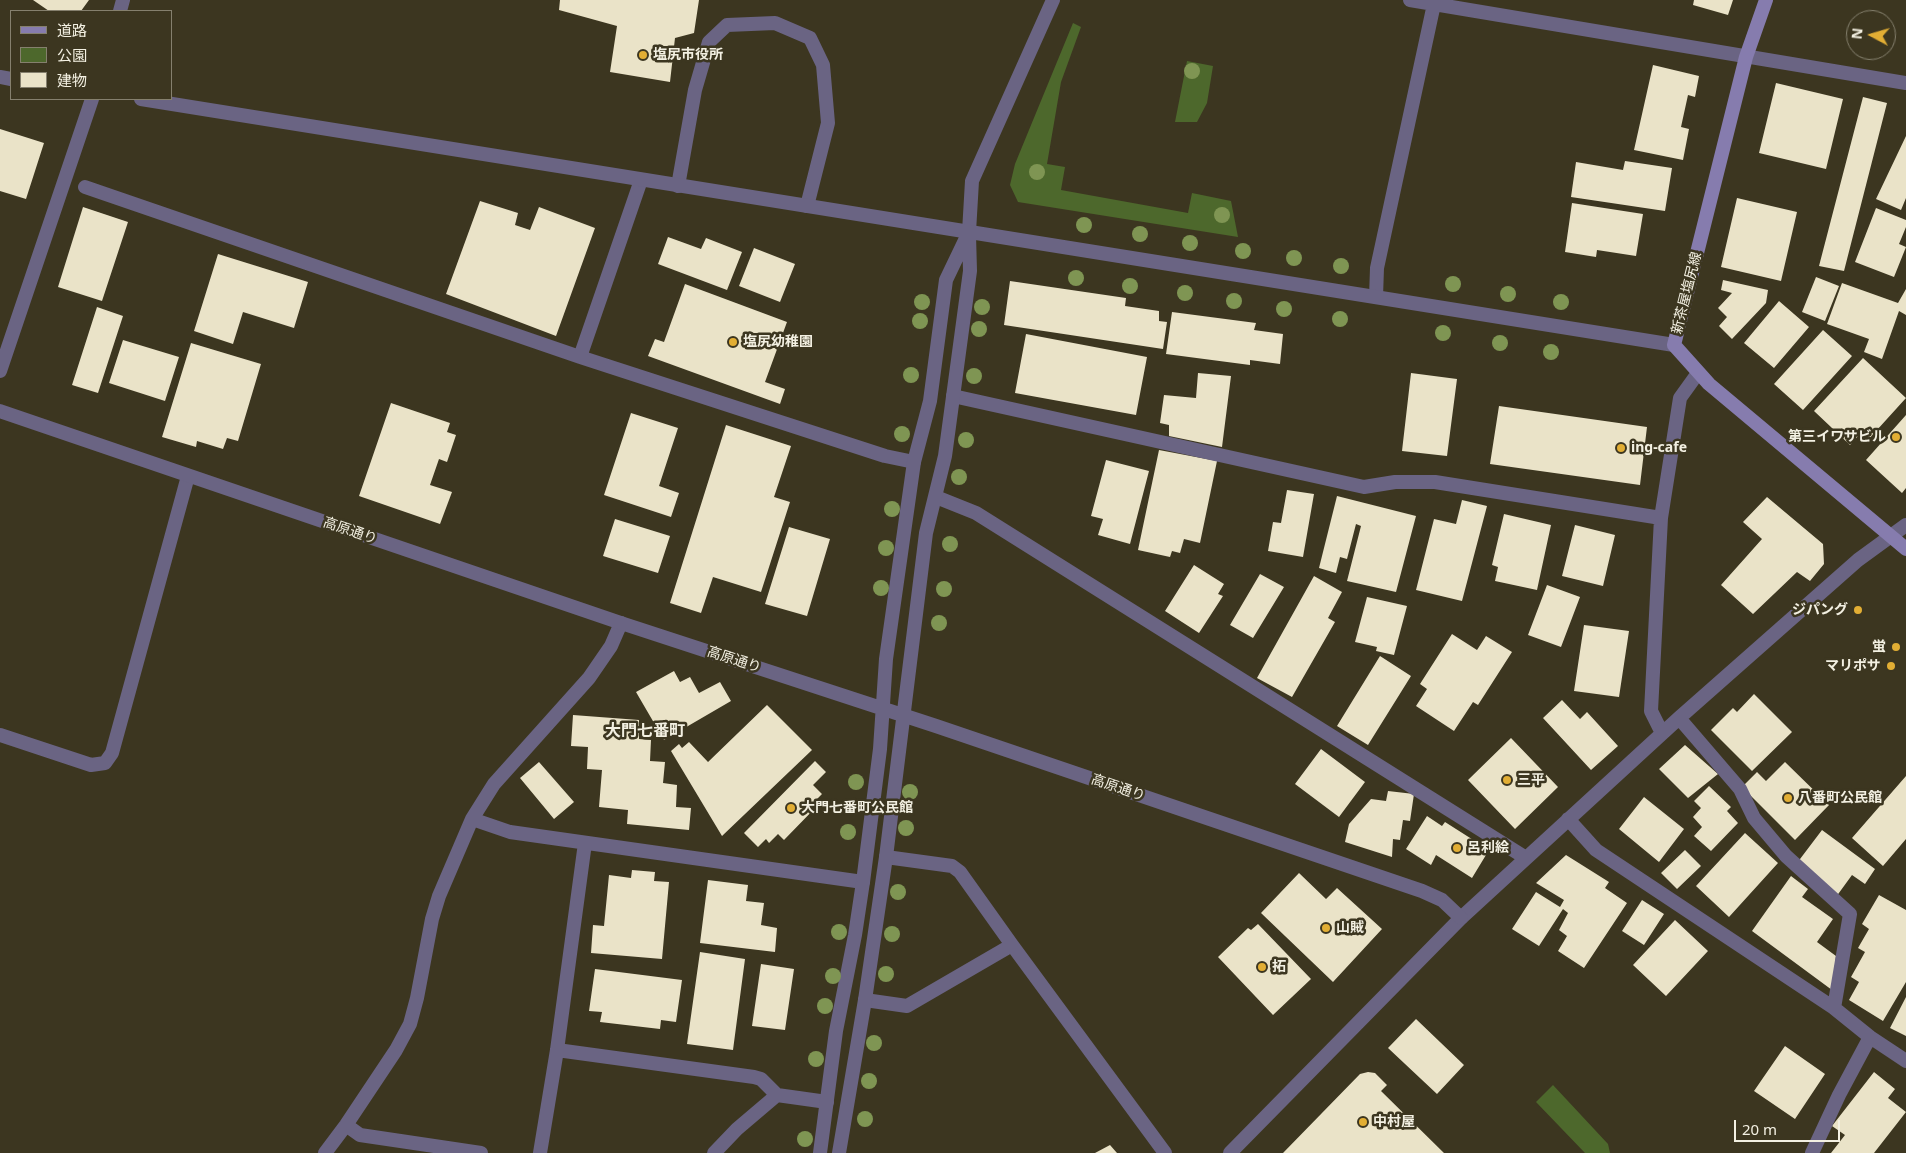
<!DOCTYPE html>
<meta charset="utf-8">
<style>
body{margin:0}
#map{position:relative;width:1906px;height:1153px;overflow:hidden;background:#3c3620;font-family:"Noto Sans","Noto Sans JP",sans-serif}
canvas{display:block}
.legend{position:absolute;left:10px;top:10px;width:162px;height:90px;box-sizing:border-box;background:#3c3620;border:1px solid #85806e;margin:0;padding:6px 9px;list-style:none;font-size:15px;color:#f3f0e2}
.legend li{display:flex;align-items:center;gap:10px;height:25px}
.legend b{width:25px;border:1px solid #85806e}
.north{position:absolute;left:1846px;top:10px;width:50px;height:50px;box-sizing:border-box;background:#3c3620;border:1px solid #85806e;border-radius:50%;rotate:276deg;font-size:14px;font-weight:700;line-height:20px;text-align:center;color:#f3f0e2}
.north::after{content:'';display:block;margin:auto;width:18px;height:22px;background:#e2ae34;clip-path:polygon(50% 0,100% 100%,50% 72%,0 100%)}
.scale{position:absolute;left:1734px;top:1120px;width:106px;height:22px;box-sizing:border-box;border:2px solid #f3f0e2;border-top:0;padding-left:6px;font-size:15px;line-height:18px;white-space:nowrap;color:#f3f0e2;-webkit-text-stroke:4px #3c3620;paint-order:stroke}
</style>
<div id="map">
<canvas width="1906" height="1153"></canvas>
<ul class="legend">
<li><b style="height:6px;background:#867cae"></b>道路</li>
<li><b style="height:14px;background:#4d682c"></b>公園</li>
<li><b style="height:14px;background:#eae3c8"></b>建物</li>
</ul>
<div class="north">N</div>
<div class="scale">20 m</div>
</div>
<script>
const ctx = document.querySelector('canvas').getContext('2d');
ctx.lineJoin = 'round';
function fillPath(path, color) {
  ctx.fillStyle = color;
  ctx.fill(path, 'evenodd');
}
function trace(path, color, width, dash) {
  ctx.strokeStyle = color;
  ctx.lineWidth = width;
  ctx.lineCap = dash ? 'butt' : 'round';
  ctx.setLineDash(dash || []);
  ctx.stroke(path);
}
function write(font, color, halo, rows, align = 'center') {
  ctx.font = font + ' "Noto Sans","Noto Sans JP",sans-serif';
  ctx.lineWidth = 5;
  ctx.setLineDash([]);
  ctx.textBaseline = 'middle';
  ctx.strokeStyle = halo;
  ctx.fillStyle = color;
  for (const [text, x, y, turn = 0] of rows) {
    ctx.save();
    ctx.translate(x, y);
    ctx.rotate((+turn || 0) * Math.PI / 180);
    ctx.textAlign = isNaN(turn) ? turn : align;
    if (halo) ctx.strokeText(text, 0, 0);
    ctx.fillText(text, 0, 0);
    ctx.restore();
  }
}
fillPath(new Path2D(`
 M1073 23 1081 27 1061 82 1047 164 1065 167 1061 190 1188 213 1192 193 1231 201 1238 237 1018 202 1010 185 1015 164Z
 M1187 61 1213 66 1207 103 1197 122H1175Z
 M1553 1085 1608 1144 1610 1153H1585L1536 1102Z`), '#4d682c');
fillPath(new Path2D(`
 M33 0H89L81 11H49Z
 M560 0H699L694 33 675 38 670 82 610 72 617 26 559 10Z
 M1694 0H1733L1728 15 1693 5Z
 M1653 65 1699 76 1695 97 1688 95 1681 127 1689 129 1683 160 1634 150Z
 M1776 83 1843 99 1826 169 1759 153Z
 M1863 97 1887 103 1844 271 1819 266Z
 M0 129 44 143 26 199 0 191Z
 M1906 136V198L1901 210 1876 199Z
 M1625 161 1672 168 1665 211 1571 197 1576 162 1623 170Z
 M1737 198 1797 212 1781 281 1721 267Z
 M480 201 518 213 515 225 530 230 539 207 595 228 556 336 446 294Z
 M1572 203 1643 214 1636 256 1597 250 1596 257 1565 252Z
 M83 207 128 222 102 301 58 287Z
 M1876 208 1906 220V227L1899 244 1906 247 1894 277 1855 262Z
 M668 237 701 249 706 238 742 252 727 290 658 264Z
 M754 248 795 264 780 302 739 286Z
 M218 254 308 282 294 328 243 312 233 344 194 331Z
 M1816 277 1839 286 1825 321 1802 312Z
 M1723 280 1768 290 1766 303 1732 339 1719 326 1727 317 1718 308 1732 293 1721 290Z
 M1010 281 1126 298 1125 306 1159 311V321L1167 322 1163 349 1004 325Z
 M1842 283 1898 303 1906 289V315L1899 311 1882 359 1864 352 1869 339 1827 324Z
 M685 284 787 322 765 382 785 389 780 404 648 356 655 339 664 342Z
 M1779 301 1809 327 1774 368 1744 343Z
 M97 307 123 316 98 393 72 385Z
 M1172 312 1256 323 1254 330 1283 334 1280 364 1250 360V365L1166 354Z
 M1823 330 1852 356 1803 410 1774 384Z
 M1026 334 1147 357 1136 415 1015 393Z
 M123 340 179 357 165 401 109 383Z
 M191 343 261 364 238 441 227 438 223 449 197 441 196 447 162 437Z
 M1863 358 1906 398 1867 441 1860 434 1850 445 1814 411Z
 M1198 373 1231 376 1222 447 1169 436V425L1160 423 1164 395 1196 398Z
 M1411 373 1457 379 1447 456 1402 451Z
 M391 403 450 423 447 432 456 435 447 462 439 459 430 485 452 492 440 524 359 496Z
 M1499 406 1647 427 1640 485 1490 464Z
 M631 413 678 428 659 486 679 493 671 517 604 495Z
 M1906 415V488L1902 493 1866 460Z
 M726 425 791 446 774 497 790 502 761 592 713 577 701 613 670 603Z
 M1159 450 1217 461 1200 543 1184 539 1180 553 1172 551 1170 557 1138 550Z
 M1106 460 1149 471 1130 544 1098 535 1103 519 1091 516Z
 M1287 490 1314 494 1303 557 1268 551 1273 522 1281 523Z
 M1337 496 1416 516 1396 592 1347 581 1361 526 1356 524 1347 559 1340 557 1336 573 1319 568Z
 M1767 497 1823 544 1824 564 1810 581 1797 572 1753 614 1721 585 1762 539 1743 522Z
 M1462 500 1487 506 1462 601 1416 590 1434 519 1456 524Z
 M1504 514 1551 525 1537 590 1495 581 1498 567 1492 565Z
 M615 519 670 536 658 573 603 556Z
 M1575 525 1615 535 1603 586 1562 576Z
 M789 527 830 539 807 616 765 604Z
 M1194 565 1224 584 1218 594 1223 596 1199 633 1165 611Z
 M1260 574 1284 587 1253 638 1230 625Z
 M1314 576 1342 592 1328 618 1335 622 1292 697 1257 678Z
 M1547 585 1580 597 1561 647 1528 635Z
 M1367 597 1407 606 1394 655 1376 651 1377 647 1355 642Z
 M1584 625 1629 631 1619 697 1574 691Z
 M1452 634 1477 650 1486 636 1512 652 1478 705 1473 702 1454 731 1416 706 1427 689 1420 684Z
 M1380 656 1411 676 1368 745 1337 726Z
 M674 671 680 682 690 677 699 693 720 682 731 701 664 740 636 692Z
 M1754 694 1792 732 1752 771 1711 730 1733 708 1737 712Z
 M1562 700 1580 719 1587 712 1618 746 1591 770 1543 718Z
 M767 705 812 750 722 836 671 751 679 744 682 748 689 742 708 762Z
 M573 715 639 720V739L651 740 650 761 665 762 663 783 677 785 676 807 691 808 689 830 627 824 628 810 599 807 602 770 587 769 588 747 571 746Z
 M1511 738 1558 787 1515 829 1468 780Z
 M1685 745 1718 774 1688 798 1659 769Z
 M1321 749 1365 782 1339 817 1295 784Z
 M815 761 826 772 813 785 822 794 816 800 819 804 784 840 778 834 769 843 766 839 758 847 744 833Z
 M539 762 574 802 554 819 520 778Z
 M1785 762 1829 805 1795 840 1742 787 1757 772 1766 781Z
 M1906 776V839L1883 866 1852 838Z
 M1709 786 1731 807 1727 811 1738 823 1711 851 1694 836 1702 827 1693 817 1701 808 1694 801Z
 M1388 791 1414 794 1410 821 1403 820 1400 840 1393 839 1392 857 1345 842 1349 824 1371 799 1386 801Z
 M1644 797 1684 829 1659 862 1619 829Z
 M1427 816 1442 826 1445 822 1489 850 1472 878 1436 855 1431 865 1406 849Z
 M1822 830 1875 869 1865 884 1852 875 1836 897 1797 863Z
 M1745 833 1778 863 1729 917 1696 886Z
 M1685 850 1701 866 1677 889 1661 873Z
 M1566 855 1609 882 1605 888 1627 903 1584 968 1558 951 1567 936 1559 930 1568 913 1563 909 1539 946 1512 929 1536 892 1560 907 1564 900 1536 883Z
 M632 870 655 872 654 881 669 882 662 959 591 953 593 925 604 926 609 875 631 878Z
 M1299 873 1326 899 1337 888 1382 929 1333 982 1261 913Z
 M1791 876 1808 889 1802 897 1833 919 1817 942 1836 956 1832 990 1752 931Z
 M708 880 748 885 746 901 764 903 761 925 777 928 775 952 700 943Z
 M1879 895 1906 910V982L1883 1021 1849 1000 1859 982 1851 977 1865 952 1858 948 1869 929 1862 924Z
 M1642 900 1664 914 1644 945 1622 931Z
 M1675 920 1708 951 1666 996 1633 965Z
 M1258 924 1311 979 1273 1015 1218 957 1248 928 1251 930Z
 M700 952 745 959 733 1050 687 1044Z
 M761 964 794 969 785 1030 752 1026Z
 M595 969 682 980 676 1022 661 1020 660 1029 600 1022 602 1012 589 1011Z
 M1906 997V1036L1890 1028Z
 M1416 1019 1464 1065 1437 1094 1388 1048Z
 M1785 1046 1825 1074 1795 1119 1754 1091Z
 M1368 1072 1375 1073 1387 1085 1381 1091 1444 1153H1283L1360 1074Z
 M1874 1072 1895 1089 1888 1098 1906 1112 1874 1153H1831L1845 1135 1832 1126Z
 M1110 1145 1117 1153H1095Z`), '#eae3c8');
trace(new Path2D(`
 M1410 0 1906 83
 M120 11 123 0
 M678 186 695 90 709 42 727 25 775 23 810 38 823 65 828 123 807 206
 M85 187 580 357 885 456 914 462
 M969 232 972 181 1053 0
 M1376 297 1377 268 1434 4
 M580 357 641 180
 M0 371 92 99
 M953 396 1364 487 1395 482H1435L1661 518
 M936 497 976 513 1526 858
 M1679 718 1740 789 1754 818 1786 856 1850 914 1834 1008
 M1662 733 1651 711 1661 518 1680 398 1698 373
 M0 735 91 765 105 763 112 753 188 476
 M472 819 510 832 863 882
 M1568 819 1596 850 1834 1008 1870 1037 1906 1061
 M886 857 952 866 960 872 1012 945 1165 1153
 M865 1000 907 1006 1012 945
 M557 1050 754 1077 761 1079 777 1095 827 1102
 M346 1125 360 1135 481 1153
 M325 1153 346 1125 396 1050 410 1024 417 998 432 919 439 896 472 819 494 784 589 678 611 646 621 623
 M540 1153 557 1050 585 843
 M714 1153 737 1129 777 1095
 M1230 1153 1461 918 1679 718 1858 560 1906 525
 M1812 1153 1839 1095 1870 1037`), '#6a6483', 14);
trace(new Path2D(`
 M0 77 11 79
 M141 99 1674 345
 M0 411 621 623 936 726 1422 891 1442 900 1461 918
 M820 1153 836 1031 855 935 863 882 880 749 886 659 914 462 930 401 946 280 969 232
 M839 1153 865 1000 886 857 926 533 945 456 970 271 969 235`), '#6a6483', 14);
trace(new Path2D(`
 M1766 0 1746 57 1674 345 1709 384 1906 549`), '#867cae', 14);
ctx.fillStyle = '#7f9553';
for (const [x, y] of [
 [1192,71],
 [1037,172],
 [1222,215],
 [1084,225],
 [1140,234],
 [1190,243],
 [1243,251],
 [1294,258],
 [1341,266],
 [1076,278],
 [1453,284],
 [1130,286],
 [1185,293],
 [1508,294],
 [1234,301],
 [922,302],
 [1561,302],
 [982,307],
 [1284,309],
 [1340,319],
 [920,321],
 [979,329],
 [1443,333],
 [1500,343],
 [1551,352],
 [911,375],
 [974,376],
 [902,434],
 [966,440],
 [959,477],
 [892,509],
 [950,544],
 [886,548],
 [881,588],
 [944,589],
 [939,623],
 [856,782],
 [910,792],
 [906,828],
 [848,832],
 [898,892],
 [839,932],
 [892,934],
 [886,974],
 [833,976],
 [825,1006],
 [874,1043],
 [816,1059],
 [869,1081],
 [865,1119],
 [805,1139]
]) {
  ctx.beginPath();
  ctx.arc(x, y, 8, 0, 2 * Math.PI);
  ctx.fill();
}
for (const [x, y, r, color] of [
 [643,55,5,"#e2ae34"],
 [733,342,5,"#e2ae34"],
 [1896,437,5,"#e2ae34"],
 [1621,448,5,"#e2ae34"],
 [1858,610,5,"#e2ae34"],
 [1896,647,5,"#e2ae34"],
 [1891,666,5,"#e2ae34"],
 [1507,780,5,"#e2ae34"],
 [1788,798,5,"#e2ae34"],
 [791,808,5,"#e2ae34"],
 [1457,848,5,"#e2ae34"],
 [1326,928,5,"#e2ae34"],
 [1262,967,5,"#e2ae34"],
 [1363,1122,5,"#e2ae34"]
]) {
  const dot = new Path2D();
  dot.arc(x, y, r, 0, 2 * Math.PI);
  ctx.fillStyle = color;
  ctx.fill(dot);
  trace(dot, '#3c3620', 2);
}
write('bold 14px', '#f3f0e2', '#3c3620', [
 ["塩尻市役所",653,55],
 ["塩尻幼稚園",743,342],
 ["第三イワサビル",1886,437,"right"],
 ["ing-cafe",1631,448],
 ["ジパング",1848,610,"right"],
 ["蛍",1886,647,"right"],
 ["マリポサ",1881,666,"right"],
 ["三平",1517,780],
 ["八番町公民館",1798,798],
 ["大門七番町公民館",801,808],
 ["呂利絵",1467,848],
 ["山賊",1336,928],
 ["拓",1272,967],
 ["中村屋",1373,1122]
], 'left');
write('14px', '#f3f0e2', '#3c3620', [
 ["新茶屋塩尻線",1687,293,-76],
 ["高原通り",350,531,19],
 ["高原通り",734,660,18],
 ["高原通り",1118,788,19]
]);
write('bold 16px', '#f3f0e2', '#3c3620', [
 ["大門七番町",645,731]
]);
</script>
